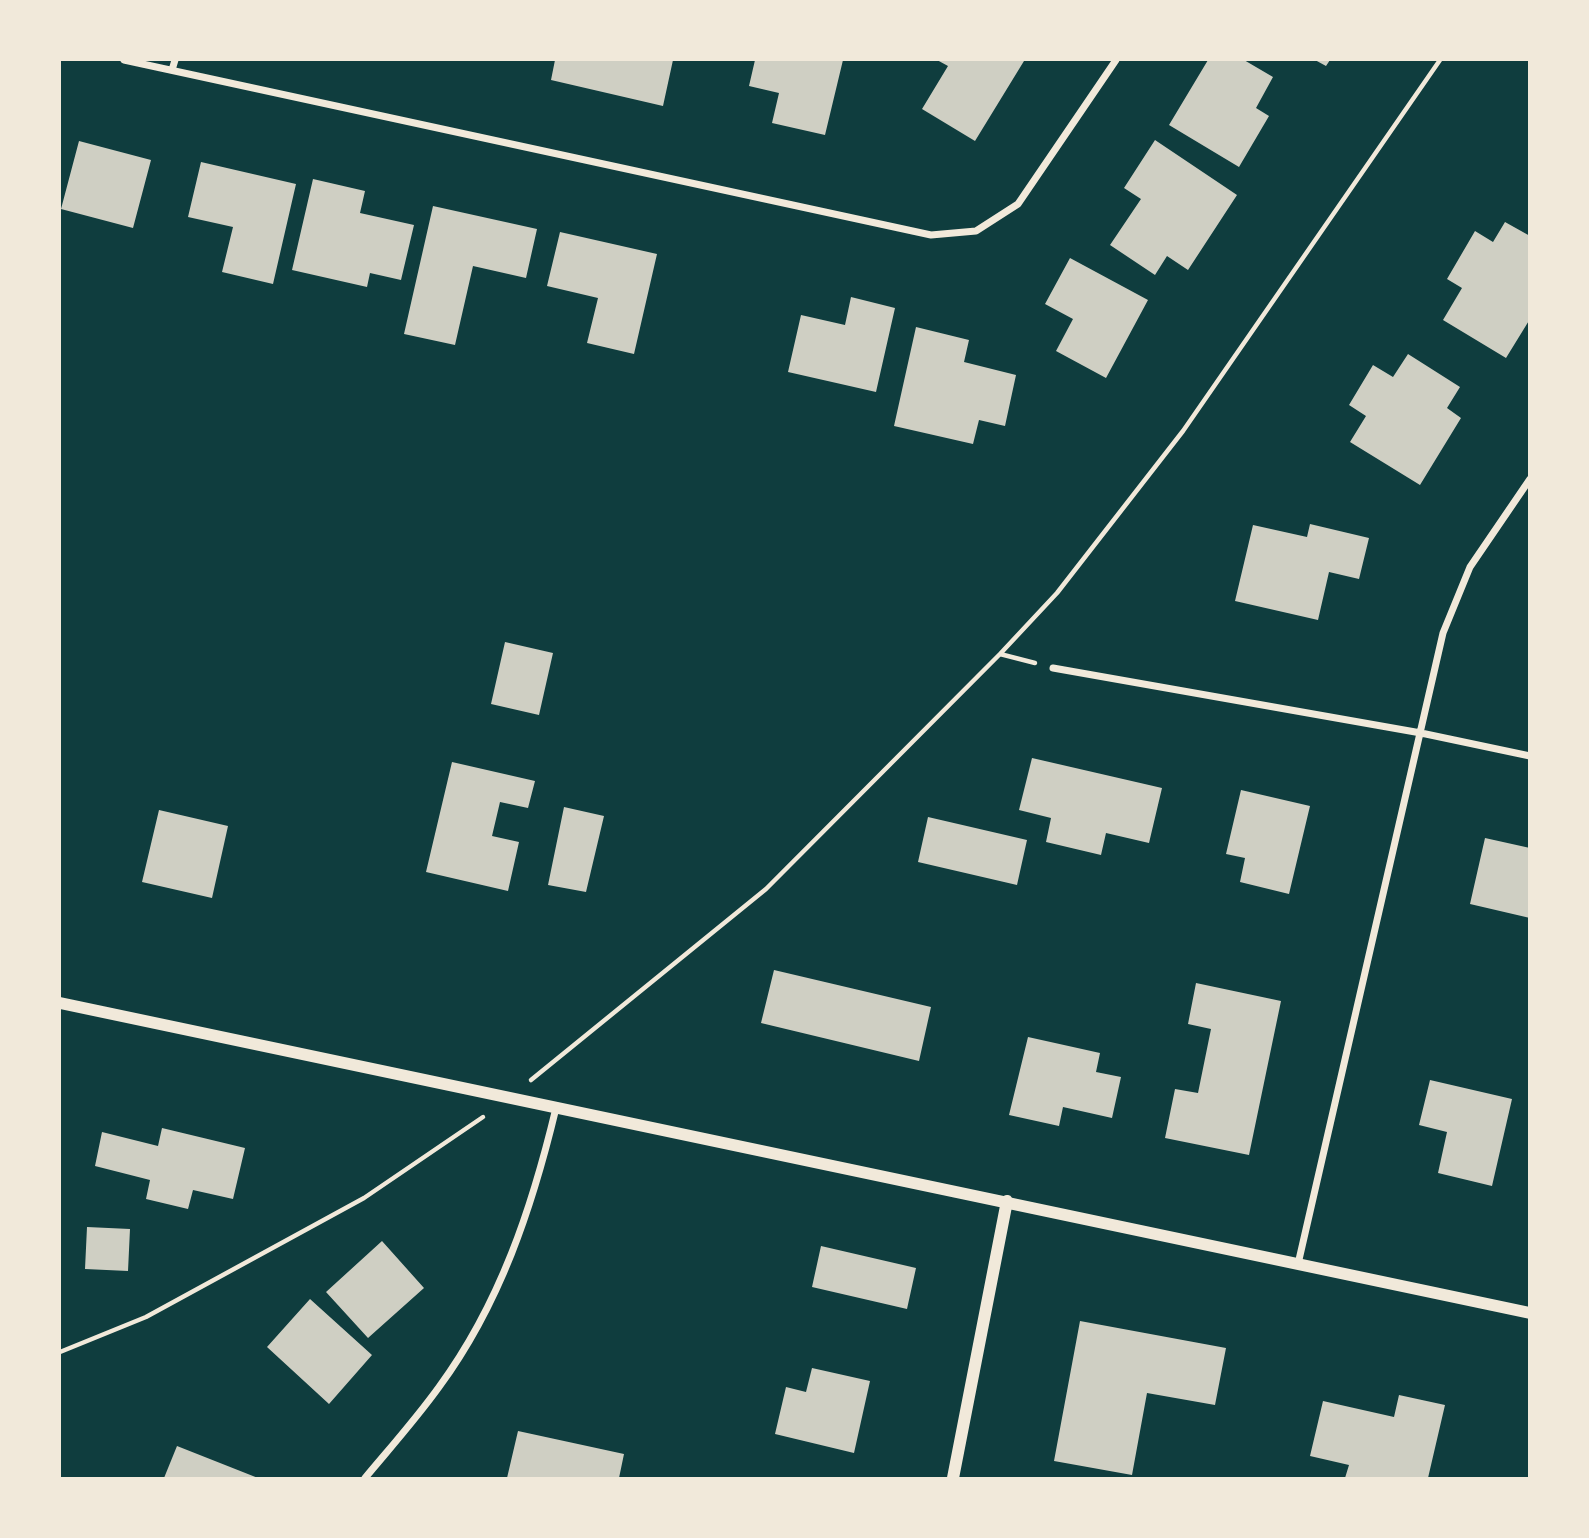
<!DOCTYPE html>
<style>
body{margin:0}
#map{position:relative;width:1589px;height:1538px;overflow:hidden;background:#0f3d3e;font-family:"Sofia Sans Condensed",sans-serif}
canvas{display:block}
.frame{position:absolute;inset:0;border:61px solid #f1e9da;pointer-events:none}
</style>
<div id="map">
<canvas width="1589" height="1538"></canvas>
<div class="frame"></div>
</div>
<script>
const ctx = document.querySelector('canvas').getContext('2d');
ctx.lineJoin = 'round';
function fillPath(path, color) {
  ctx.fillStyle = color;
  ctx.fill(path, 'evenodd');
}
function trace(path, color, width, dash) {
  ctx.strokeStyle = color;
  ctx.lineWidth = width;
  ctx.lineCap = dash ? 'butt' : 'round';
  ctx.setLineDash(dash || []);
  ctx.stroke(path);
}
fillPath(new Path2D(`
 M555 60H673L663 106 551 80Z
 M755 60H843L825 135 772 123 779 93 749 86Z
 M937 60 1024 61 975 141 922 109 948 66Z
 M1208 60H1244L1273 77 1256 108 1269 116 1239 167 1169 125Z
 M1315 60H1330L1326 66Z
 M1155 140 1237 195 1188 270 1167 256 1155 275 1110 245 1141 199 1124 188Z
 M79 141 151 160 133 228 61 209Z
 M201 162 296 184 273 284 222 272 233 227 188 217Z
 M313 179 365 191 360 213 414 225 401 280 370 273 367 287 292 270Z
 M433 206 537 229 526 278 473 266 455 345 404 334Z
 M1505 222 1530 236V319L1506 358 1443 320 1462 288 1447 279 1475 231 1493 242Z
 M560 232 657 254 634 354 587 343 598 298 547 286Z
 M1070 258 1148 300 1106 378 1056 351 1073 319 1045 304Z
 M851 297 895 308 876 392 788 372 801 315 845 325Z
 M916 327 969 340 964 362 1016 375 1005 426 979 420 973 444 894 426Z
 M1408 354 1460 387 1447 408 1461 418 1420 485 1350 442 1366 416 1349 405 1373 365 1393 377Z
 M1310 524 1369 538 1359 579 1329 572 1318 620 1235 601 1253 525 1307 537Z
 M505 642 553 653 539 715 491 704Z
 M1032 758 1162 788 1149 843 1106 833 1101 855 1046 842 1051 818 1019 810Z
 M452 762 535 781 528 808 500 802 492 836 519 842 508 891 426 872Z
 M1241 790 1310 806 1289 894 1240 882 1245 858 1226 854Z
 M564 807 604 816 586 892 548 885Z
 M159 810 228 826 212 898 142 882Z
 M928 817 1027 840 1017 885 918 862Z
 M1485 838 1530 848V918L1470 904Z
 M774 970 931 1007 919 1061 761 1023Z
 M1196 983 1281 1001 1249 1155 1165 1138 1175 1089 1198 1093 1211 1029 1188 1024Z
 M1028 1037 1100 1053 1096 1072 1121 1077 1112 1118 1063 1107 1059 1126 1009 1115Z
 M1430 1080 1512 1099 1492 1186 1438 1173 1447 1132 1419 1125Z
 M162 1128 245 1148 233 1199 193 1190 188 1209 146 1199 150 1180 95 1166 102 1132 158 1146Z
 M87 1227 130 1229 128 1271 85 1269Z
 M382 1241 424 1288 368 1338 326 1292Z
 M821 1246 916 1268 907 1309 812 1287Z
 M310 1299 372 1355 329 1404 267 1347Z
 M1080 1321 1226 1348 1215 1405 1147 1393 1132 1475 1054 1461Z
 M812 1368 870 1381 854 1453 775 1434 786 1387 806 1392Z
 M1399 1395 1445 1405 1428 1478H1345L1349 1465 1310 1456 1323 1401 1394 1417Z
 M518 1431 624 1454 619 1478H507Z
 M177 1446 258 1478H164Z`), '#cfcfc3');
trace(new Path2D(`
 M1000 654 1035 663
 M531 1080 766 889 1000 654 1057 593 1183 431 1440 60
 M60 1352 146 1317 364 1198 483 1117`), '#f1e9da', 4.5);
trace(new Path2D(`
 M124 60 931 235 976 231 1018 204 1116 60
 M172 70 175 60
 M1053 668 1421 733 1530 756
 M1298 1264 1443 633 1470 567 1530 479
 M365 1478C390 1448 416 1419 439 1387 500 1304 532 1208 556 1108`), '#f1e9da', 7);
trace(new Path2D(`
 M60 1003C549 1109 1040 1208 1530 1313
 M953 1478 1007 1201`), '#f1e9da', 12);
</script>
